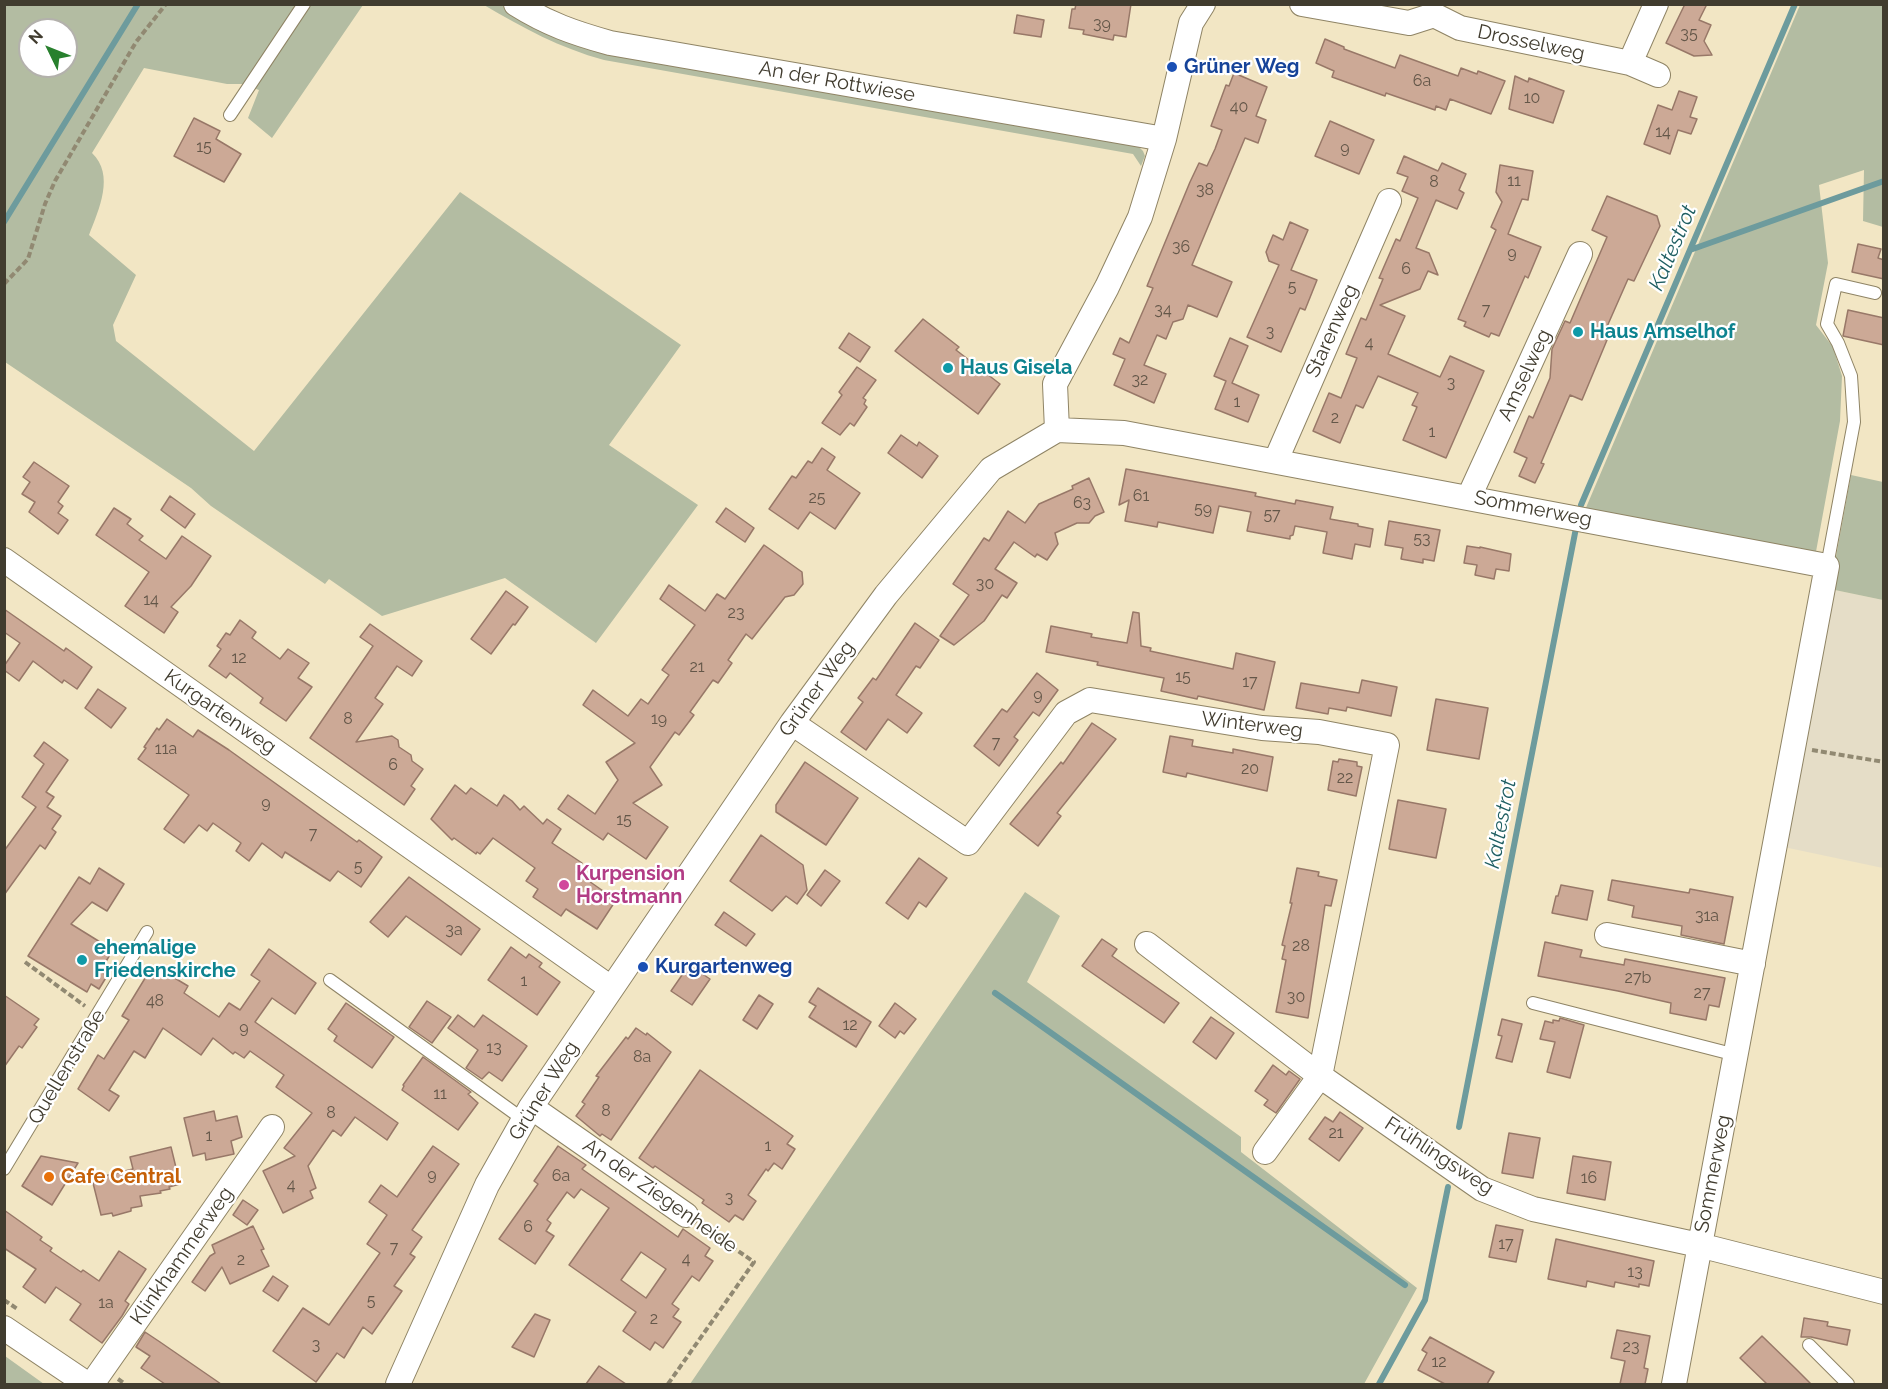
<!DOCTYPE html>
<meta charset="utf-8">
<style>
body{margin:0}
#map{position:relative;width:1888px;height:1389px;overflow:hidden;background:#f2e6c4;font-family:Raleway,sans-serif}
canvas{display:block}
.frame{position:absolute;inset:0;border:6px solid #413c2f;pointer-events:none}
.north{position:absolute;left:18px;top:18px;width:60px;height:60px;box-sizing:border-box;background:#fff;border:2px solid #b3b1ac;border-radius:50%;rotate:313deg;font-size:16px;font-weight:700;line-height:24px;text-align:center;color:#413c2f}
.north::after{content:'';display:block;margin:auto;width:21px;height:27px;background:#28802e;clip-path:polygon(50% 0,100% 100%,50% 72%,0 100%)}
</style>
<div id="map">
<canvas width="1888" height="1389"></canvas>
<div class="frame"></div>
<div class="north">N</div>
</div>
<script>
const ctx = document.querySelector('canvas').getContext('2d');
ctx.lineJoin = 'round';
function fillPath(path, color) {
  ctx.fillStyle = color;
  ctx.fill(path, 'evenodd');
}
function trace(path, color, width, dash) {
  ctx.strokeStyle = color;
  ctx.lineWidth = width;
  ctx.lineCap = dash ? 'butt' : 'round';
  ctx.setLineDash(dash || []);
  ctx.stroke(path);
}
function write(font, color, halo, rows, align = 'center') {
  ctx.font = font + ' Raleway,sans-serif';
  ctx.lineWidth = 4.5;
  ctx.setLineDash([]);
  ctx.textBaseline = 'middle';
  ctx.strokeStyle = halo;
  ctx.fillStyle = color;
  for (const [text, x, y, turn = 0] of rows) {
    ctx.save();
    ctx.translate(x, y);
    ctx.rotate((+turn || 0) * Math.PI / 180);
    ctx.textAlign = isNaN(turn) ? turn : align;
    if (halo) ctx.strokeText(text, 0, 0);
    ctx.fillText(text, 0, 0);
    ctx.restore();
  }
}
fillPath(new Path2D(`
 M1830 589 1883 600V868L1779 846Z`), '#e5ddc7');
fillPath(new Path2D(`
 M4 5H363L272 138 248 118 259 90 242 84H227L144 68 92 153C115 175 99 209 89 235L136 275 113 325 116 341 254 451 460 192 681 345 609 445 698 505 596 643 505 578 382 616 329 579 325 584 211 506 191 488 5 362ZM30 30H66V66H30Z
 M484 5H501L529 21 1135 143 1143 151 1145 156 1141 166 1133 154 604 60C560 48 523 28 484 5Z
 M1800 5H1883V227L1863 221 1864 170 1819 185 1828 263 1816 325 1833 347 1842 376 1840 421 1815 557 1585 510Z
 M1851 475 1883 482V600L1830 589Z
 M1025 892 1060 916 1027 982 1241 1137V1152L1417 1288 1364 1384H690L973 970Z
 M4 1356H5L44 1384H5Z`), '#b3bca2');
trace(new Path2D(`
 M4 222 138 4
 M1690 250 1884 181
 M1581 505 1795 4
 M995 993 1405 1285
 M1459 1127 1576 528
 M1379 1384 1425 1300 1448 1187`), '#6d9b9d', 6);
const building = new Path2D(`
 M1076 4H1131L1126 37 1114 35 1113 40 1083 34 1084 30 1069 28 1072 9H1075Z
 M1685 4H1707L1699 20 1711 25 1704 41 1712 55 1694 56 1666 43Z
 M1017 15 1044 20 1041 37 1014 33Z
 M1325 39 1344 47V49L1395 68 1400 55 1458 76 1461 68 1477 74 1478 71 1505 81 1491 114 1450 99 1446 110 1436 106 1435 110 1386 93 1385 96 1332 77 1334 71 1316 63Z
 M1234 73 1267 87 1256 116 1266 120 1258 143 1245 138 1192 265 1232 282 1217 317 1188 305 1183 319 1173 322 1166 339 1157 335 1144 365 1166 374 1154 403 1114 385 1125 359 1113 354 1120 338 1129 343 1153 288 1147 286 1190 182 1199 163 1207 166 1215 149 1222 130 1211 126 1226 85 1229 86Z
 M1515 76 1528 82 1529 78 1564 91 1553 123 1509 109Z
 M1679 91 1697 97 1690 117 1697 119 1691 134 1678 130 1670 154 1644 144 1658 105 1672 110Z
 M194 118 220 131 216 139 241 154 224 182 174 156Z
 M1330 121 1374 140 1359 174 1315 156Z
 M1404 156 1438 171 1442 163 1466 174 1459 190 1464 193 1457 209 1436 200 1416 248 1429 253 1438 275 1428 271 1420 289 1380 305 1405 316 1388 354 1440 377 1450 356 1484 371 1446 458 1403 440 1417 407 1412 405 1418 393 1378 376 1363 408 1356 405 1340 443 1313 431 1329 393 1341 398 1357 358 1346 354 1361 318 1366 320 1383 279 1379 278 1396 239 1400 241 1418 198 1402 191 1408 177 1397 173Z
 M1500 165 1533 171 1528 200 1522 199 1508 234 1541 247 1528 278 1525 276 1499 336 1491 333 1489 337 1464 326 1466 322 1458 319 1496 230 1491 227 1502 202 1496 192Z
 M1607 196 1657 216 1660 226 1634 281 1628 279 1602 338 1607 340 1582 400 1570 395 1541 463 1544 464 1535 483 1519 476 1527 458 1514 452 1529 416 1533 418 1550 378 1552 349 1565 321 1570 323 1607 237 1592 230Z
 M1290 222 1308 230 1291 270 1317 280 1305 310 1300 308 1281 352 1247 337 1279 265 1269 261 1266 252 1273 235 1283 240Z
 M1858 244 1881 249 1878 258 1884 260V279L1852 272Z
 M1848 310 1884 318V345L1843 336Z
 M923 319 959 347 956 350 1000 384 978 414 895 351Z
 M849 333 870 347 860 362 839 348Z
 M1230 338 1248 346 1232 383 1259 395 1248 422 1215 409 1226 381 1214 376Z
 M857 367 876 380 863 398 866 400 864 404 867 407 854 426 850 423 840 435 822 423 842 395 839 392Z
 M901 435 917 446 919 442 938 456 922 478 888 453Z
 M822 448 835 457 827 470 860 493 835 529 810 512 798 529 769 509 792 476 796 478 808 461 812 463Z
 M34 462 69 486 58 502 63 506 58 513 68 520 58 534 29 512 35 502 22 494 30 482 23 477Z
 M1126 469 1256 493 1255 496 1295 504 1296 500 1333 507 1330 519 1358 524V526L1373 529 1370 547 1355 544 1352 559 1323 553 1327 532 1295 526 1293 535 1290 536V539L1247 531 1251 512 1219 506 1213 533 1158 522 1157 527 1125 521 1129 500 1119 505Z
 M1089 478 1104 512 1095 516 1089 523H1077L1055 533 1058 544 1047 560 1037 554 1035 557 1014 542 995 569 1017 583 1007 598 1002 595 984 621 954 645 940 636 969 595 953 584 984 538 989 541 1008 511 1025 523 1039 504 1073 489 1072 486Z
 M170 496 195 514 185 528 161 510Z
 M114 508 131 519 127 524 143 536 139 540 166 559 182 536 211 556 191 586 171 607 178 612 164 633 125 606 149 572 96 535Z
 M726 508 754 528 745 542 716 522Z
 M1389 521 1440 530 1434 561 1423 559V563L1401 559 1403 548 1385 545Z
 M764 545 802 572 803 584 794 595 785 597 752 639 746 634 728 660 732 663 718 683 713 680 690 712 694 715 679 735 675 732 650 767 662 785 633 803 668 827 646 859 608 833 603 840 558 809 568 795 595 814 618 780 606 762 635 743 583 705 593 690 628 716 641 699 648 704 669 675 662 670 695 625 660 599 669 585 705 611 717 594 725 599Z
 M1467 546 1480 548V547L1511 554 1509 571 1496 569 1494 579 1475 575 1477 565 1464 563Z
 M506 591 528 607 515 625 513 624 491 654 471 639Z
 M4 609 64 651 66 648 92 667 77 689 64 680 62 683 33 661 19 681 4 670V666L20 643 4 632Z
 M1133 612 1139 613 1141 646 1151 648 1150 651 1233 669 1236 653 1275 662 1264 710 1198 696 1197 699 1161 691 1164 678 1097 665 1098 662 1046 652 1051 626 1092 634 1091 637 1127 643Z
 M240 620 256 632 252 638 280 659 288 649 309 663 298 678 312 687 286 721 260 703 263 698 230 673 226 678 209 666 221 649 217 646 226 633 230 635Z
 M915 623 939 640 920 668 916 666 896 695 922 713 907 733 888 719 866 750 841 732 863 702 858 698 873 678 876 680Z
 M370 624 422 661 412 676 397 666 375 698 383 704 356 742 392 736 398 740 399 747 411 755 412 761 423 769 411 786 415 789 404 805 310 738 373 646 360 637Z
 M1037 673 1058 690 1039 716 1033 712 1014 737 1018 740 999 766 974 746 1002 709 1007 712Z
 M1362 680 1397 687 1391 716 1347 707 1346 711 1329 708 1328 714 1296 708 1301 683 1359 693Z
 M98 689 126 708 111 728 85 708Z
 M1436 699 1488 708 1479 759 1427 750Z
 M167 719 193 737 198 730 229 750 357 842 359 840 382 857 361 887 338 871 330 881 285 852 282 858 262 843 249 861 236 851 241 843 213 823 207 831 199 825 184 843 164 829 189 795 138 759 146 748 144 747 157 728 159 730Z
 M1092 723 1116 739 1057 813 1061 816 1038 846 1010 824 1061 762 1063 764Z
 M1170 736 1193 740 1192 746 1233 753V749L1273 757 1267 791 1187 773 1186 777 1163 772Z
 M44 742 68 760 46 792 54 797 47 807 61 816 52 829 56 832 45 849 40 845 4 895V851L36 807 22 797 44 764 34 756Z
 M1339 759 1357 762V766L1362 767 1356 796 1328 790 1333 761 1338 762Z
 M805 762 858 798 826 845 776 812V805Z
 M455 785 466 794 471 788 497 806 504 795 512 801 520 810 524 806 543 824 547 819 561 829 552 843 582 863 576 872 616 900 597 929 566 909 561 916 533 897 538 889 526 881 535 868 493 838 480 854 477 852 476 854 454 838 452 840 431 819Z
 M1398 800 1446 809 1436 858 1389 849Z
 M761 835 803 865 807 890 797 904 786 896 772 911 730 881Z
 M919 858 947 878 926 907 919 902 908 919 886 903Z
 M99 868 124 884 107 911 92 902 71 924 113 950 100 971 107 976 99 989 91 984 87 992 28 956 79 877 90 884Z
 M1297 868 1319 872 1318 876 1337 880 1331 906 1325 905 1308 1018 1276 1012 1286 960 1282 959 1285 946 1282 945 1292 903H1290Z
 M825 870 840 881 821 906 807 895Z
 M409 877 480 929 461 955 406 916 388 937 370 922Z
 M1612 880 1689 893 1690 889 1733 897 1724 944 1681 935 1682 926 1632 917 1634 906 1608 900Z
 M1561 885 1593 891 1587 920 1552 913 1556 896H1558Z
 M724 912 755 934 746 946 715 925Z
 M1102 939 1117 949 1112 956 1179 1003 1164 1023 1082 966Z
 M1545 942 1582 950 1580 957 1624 965 1625 959 1725 978 1719 1007 1709 1005 1706 1020 1670 1013 1671 1003 1618 991 1538 976Z
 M511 947 526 958 529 954 542 963 539 967 560 982 537 1015 488 980Z
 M269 949 316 983 295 1014 272 998 255 1022 398 1123 387 1140 355 1117 341 1136 333 1130 308 1166 316 1188 310 1191 313 1198 283 1213 263 1171 295 1156 284 1148 312 1113 276 1087 284 1075 250 1051 244 1058 235 1052 233 1054 213 1038 201 1055 163 1028 145 1058 134 1051 109 1090 119 1096 109 1111 78 1089 98 1055 104 1059 129 1020 122 1016 147 975 152 978 158 968 188 986 184 993 219 1017 229 1003 240 1010 260 981 251 975Z
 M689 965 710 979 692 1005 671 991Z
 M818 988 871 1022 856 1047 809 1017 816 1006 809 1002Z
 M4 995 39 1019 34 1025 37 1027 22 1048 19 1046 4 1067Z
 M759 995 773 1004 757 1029 743 1020Z
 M427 1001 451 1017 432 1043 409 1027Z
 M346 1003 394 1037 372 1068 334 1041 337 1036 328 1029Z
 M895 1003 916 1019 904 1034 900 1031 895 1038 879 1026Z
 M458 1015 474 1027 483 1015 527 1046 502 1081 489 1072 482 1079 466 1068 478 1050 448 1028Z
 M1211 1017 1234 1033 1216 1059 1193 1042Z
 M1560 1018 1584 1025 1570 1078 1547 1072 1555 1042 1540 1039 1545 1021 1553 1023V1020L1559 1021Z
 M1502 1019 1522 1024 1512 1062 1496 1058 1502 1036 1498 1035Z
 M636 1028 646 1035 647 1033 671 1052 611 1140 602 1134 600 1136 576 1116 585 1104 582 1102 599 1077 596 1076 626 1037 628 1039Z
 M423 1057 471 1092 468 1094 478 1103 458 1130 402 1090 404 1086 403 1085Z
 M1273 1065 1286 1075 1289 1071 1300 1079 1276 1113 1264 1105 1268 1100 1255 1091Z
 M700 1070 793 1136 787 1144 795 1149 782 1169 774 1163 768 1171 766 1169 748 1195 756 1201 743 1220 735 1215 729 1222 702 1203 704 1200 655 1166 653 1168 639 1158Z
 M214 1111 216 1121 237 1116 242 1137 231 1141 234 1154 206 1160 205 1153 193 1156 184 1118Z
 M1340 1112 1363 1128 1339 1161 1309 1139 1325 1117 1333 1122Z
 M1509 1133 1540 1138 1533 1178 1502 1173Z
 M433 1146 459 1164 412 1230 422 1237 410 1254 415 1257 394 1286 402 1291 372 1334 363 1327 344 1358 337 1353 316 1382 273 1351 303 1308 329 1325 380 1253 367 1244 387 1215 369 1202 381 1185 397 1197Z
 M558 1146 586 1165 582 1169 678 1237 683 1229 710 1248 705 1256 713 1261 699 1281 692 1276 672 1304 679 1309 673 1317 681 1322 663 1348 655 1342 650 1350 623 1331 636 1312 569 1265 609 1208 581 1189 574 1198 567 1192 547 1220 551 1223 546 1231 554 1236 535 1264 499 1239 538 1184 534 1181ZM641 1252 666 1269 646 1298 621 1280Z
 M171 1147 180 1184 169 1187 170 1189 160 1191 161 1193 140 1196 142 1206 131 1208V1211L113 1216 112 1213 101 1215 92 1179 133 1169 130 1157Z
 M41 1156 78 1163 52 1205 22 1186Z
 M1573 1156 1611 1162 1605 1200 1567 1193Z
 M243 1200 258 1210 247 1225 233 1215Z
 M4 1210 42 1237 40 1240 52 1248 50 1251 81 1272 83 1270 99 1281 119 1251 146 1269 125 1301 129 1304 122 1316 102 1343 70 1320 81 1304 56 1287 45 1303 23 1287 36 1269 4 1248Z
 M1496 1225 1523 1230 1516 1262 1489 1257Z
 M253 1226 264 1249 261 1250 269 1266 230 1284 222 1267 205 1291 192 1282 210 1256 215 1253 212 1245Z
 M1556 1239 1654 1261 1649 1286 1639 1284V1287L1615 1282 1614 1287 1587 1281 1586 1287 1548 1279Z
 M273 1276 288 1286 278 1301 263 1291Z
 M535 1314 550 1320 534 1357 512 1347Z
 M1804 1318 1828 1322 1827 1326 1850 1330 1847 1345 1811 1337H1801Z
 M1617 1330 1650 1336 1644 1368 1648 1369 1645 1384H1620L1625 1361 1611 1358Z
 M145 1332 160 1342 221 1384H165L141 1368 150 1356 136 1347Z
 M1762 1336 1796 1369 1811 1384H1767L1740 1358Z
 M1430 1337 1494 1372 1487 1384H1445L1418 1370 1427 1353 1422 1350Z
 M599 1366 626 1384H586Z`);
fillPath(building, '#cca996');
trace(building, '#987868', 1.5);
const lane = new Path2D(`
 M230 115 304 4
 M1827 566 1854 422 1851 376 1838 343 1827 324 1836 284 1875 293
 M330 980 524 1120
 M1533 1003 1736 1055
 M4 1169 147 932
 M1809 1345 1848 1384`);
const street = new Path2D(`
 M516 4C548 24 574 33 610 43L1164 139
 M1302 4 1409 23 1434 15 1460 28 1630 63 1656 4
 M1630 63 1658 75
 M1057 430 1124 433 1827 566 1674 1384
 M1276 460 1389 201
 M1469 497 1580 254
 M4 560 611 988
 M792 723 968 843 1066 713 1090 700 1262 728 1319 732 1387 745 1320 1076 1265 1152
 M1607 935 1753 964
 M1147 944 1320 1076 1482 1189 1533 1209 1699 1245 1884 1292
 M531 1107 686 1215
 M4 1328 87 1384
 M92 1384 272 1127
 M398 1384 487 1185 531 1107 792 723 886 595 991 469 1057 430 1055 384 1107 287 1140 217 1164 139 1191 23 1203 4`);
trace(lane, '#8f8465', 14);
trace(street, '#8f8465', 26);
trace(new Path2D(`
 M4 284 28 259 45 204 55 181 136 42 166 4
 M1812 750 1884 762
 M25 962 85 1006
 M4 1300 19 1310
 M118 1379 125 1384
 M668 1384 754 1262 702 1226`), '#918972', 4, [6, 3]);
trace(lane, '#fff', 12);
trace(street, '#fff', 24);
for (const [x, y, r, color] of [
 [1172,67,6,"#1a4fb4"],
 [1578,332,6,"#0f9aa8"],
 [948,368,6,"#0f9aa8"],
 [564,885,6,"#d1479c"],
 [82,960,6,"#0f9aa8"],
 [643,967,6,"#1a4fb4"],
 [49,1177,6,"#e8710a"]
]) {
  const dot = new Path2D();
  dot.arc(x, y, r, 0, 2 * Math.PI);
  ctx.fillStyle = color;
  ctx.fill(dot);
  trace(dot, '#fff', 2);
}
write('16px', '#645749', null, [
 ["39",1102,24],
 ["35",1689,34],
 ["6a",1422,81],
 ["10",1532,98],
 ["40",1239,107],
 ["14",1663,132],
 ["15",204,147],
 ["9",1345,148],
 ["11",1514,181],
 ["8",1434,182],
 ["38",1205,190],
 ["36",1181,247],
 ["9",1512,253],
 ["6",1406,269],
 ["5",1292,287],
 ["34",1163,310],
 ["7",1486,310],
 ["3",1270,332],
 ["4",1369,343],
 ["32",1140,380],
 ["3",1451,383],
 ["1",1237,402],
 ["2",1335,418],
 ["1",1432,432],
 ["61",1141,496],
 ["25",817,498],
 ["63",1082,503],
 ["59",1203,509],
 ["57",1272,515],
 ["53",1422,539],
 ["30",985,584],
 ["14",151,600],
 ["23",736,613],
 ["12",239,658],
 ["21",697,667],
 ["15",1183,677],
 ["17",1250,682],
 ["9",1038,695],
 ["8",348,719],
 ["19",659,719],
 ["7",996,743],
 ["11a",166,749],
 ["6",393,765],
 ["20",1250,769],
 ["22",1345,778],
 ["9",266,803],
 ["15",624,820],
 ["7",313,834],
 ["5",358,867],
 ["31a",1707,916],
 ["3a",454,930],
 ["28",1301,946],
 ["27b",1638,978],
 ["1",524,981],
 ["27",1702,993],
 ["30",1296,997],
 ["48",155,1001],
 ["12",850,1025],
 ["9",244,1028],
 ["13",494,1048],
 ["8a",642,1057],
 ["11",440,1094],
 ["8",606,1111],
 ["8",331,1113],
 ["21",1336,1133],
 ["1",209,1136],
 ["1",768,1146],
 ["9",432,1175],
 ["6a",561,1176],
 ["16",1589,1178],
 ["4",291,1185],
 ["3",729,1198],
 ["6",528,1227],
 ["17",1506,1244],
 ["7",394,1248],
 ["4",686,1259],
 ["2",241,1260],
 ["13",1635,1272],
 ["5",371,1301],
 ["1a",106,1303],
 ["2",654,1319],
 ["3",316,1345],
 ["23",1631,1347],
 ["12",1439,1362]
]);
write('20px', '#413c2f', '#fff', [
 ["Drosselweg",1531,43,12],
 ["An der Rottwiese",837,82,10],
 ["Starenweg",1332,331,-66],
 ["Amselweg",1525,375,-65],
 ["Sommerweg",1533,509,11],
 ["Grüner Weg",817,689,-54],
 ["Kurgartenweg",220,712,35],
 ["Winterweg",1252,725,7],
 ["Quellenstraße",67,1067,-59],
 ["Grüner Weg",544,1091,-58],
 ["Frühlingsweg",1439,1156,33],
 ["Sommerweg",1713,1174,-79],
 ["An der Ziegenheide",660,1196,35],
 ["Klinkhammerweg",182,1256,-55]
]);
write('bold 20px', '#164399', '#fff', [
 ["Grüner Weg",1184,67],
 ["Kurgartenweg",655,967]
], 'left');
write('bold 20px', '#0d838f', '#fff', [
 ["Haus Amselhof",1590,332],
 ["Haus Gisela",960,368],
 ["ehemalige",94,948],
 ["Friedenskirche",94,971]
], 'left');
write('bold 20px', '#b23c85', '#fff', [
 ["Kurpension",576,874],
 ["Horstmann",576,897]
], 'left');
write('bold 20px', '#c56008', '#fff', [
 ["Cafe Central",61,1177]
], 'left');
write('italic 21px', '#1e5e62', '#fff', [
 ["Kaltestrot",1673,248,-67],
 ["Kaltestrot",1501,824,-79]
]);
</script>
